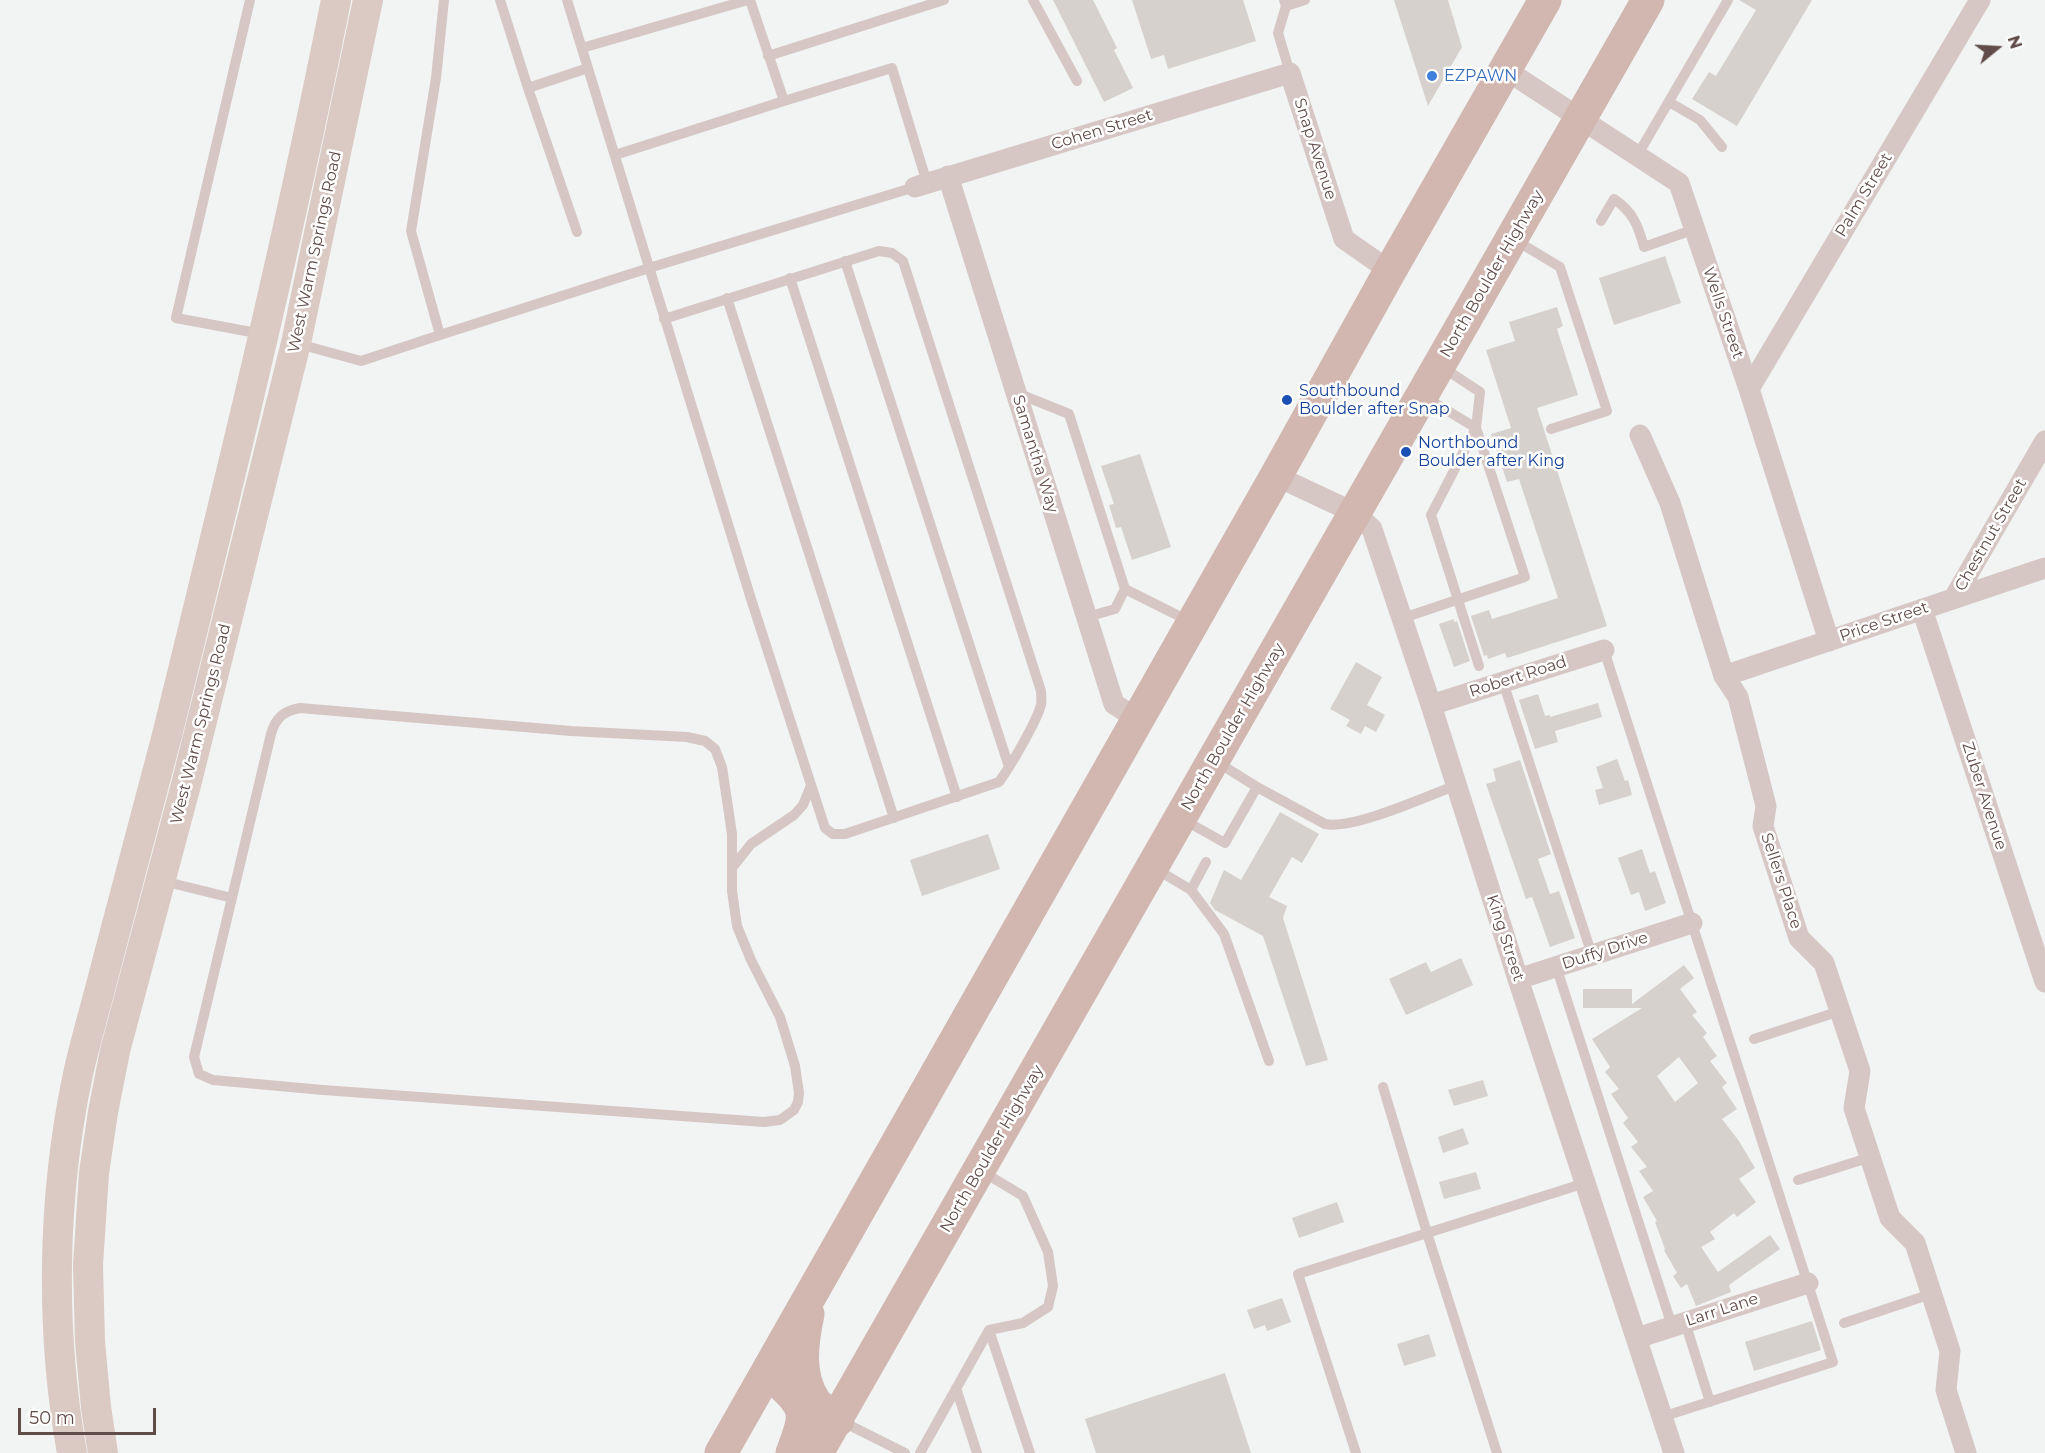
<!DOCTYPE html>
<style>
body{margin:0}
#map{position:relative;width:2045px;height:1453px;overflow:hidden;background:#f1f4f3;font-family:Montserrat,sans-serif}
canvas{display:block}
.north{position:absolute;left:1967px;top:18px;width:60px;height:60px;-webkit-text-stroke:4px #fff;paint-order:stroke;rotate:72deg;font-size:16px;font-weight:700;line-height:24px;text-align:center;color:#604c48}
.north::after{content:'';display:block;margin:auto;width:21px;height:27px;background:#604c48;clip-path:polygon(50% 0,100% 100%,50% 72%,0 100%)}
.scale{position:absolute;left:18px;top:1408px;width:138px;height:27px;box-sizing:border-box;border:3px solid #604c48;border-top:0;padding-left:8px;font-size:18px;line-height:21px;white-space:nowrap;color:#604c48;-webkit-text-stroke:4px #fff;paint-order:stroke}
</style>
<div id="map">
<canvas width="2045" height="1453"></canvas>
<div class="north">N</div>
<div class="scale">50 m</div>
</div>
<script>
const ctx = document.querySelector('canvas').getContext('2d');
ctx.lineJoin = 'round';
function fillPath(path, color) {
  ctx.fillStyle = color;
  ctx.fill(path, 'evenodd');
}
function trace(path, color, width, dash) {
  ctx.strokeStyle = color;
  ctx.lineWidth = width;
  ctx.lineCap = dash ? 'butt' : 'round';
  ctx.setLineDash(dash || []);
  ctx.stroke(path);
}
function write(font, color, halo, rows, align = 'center') {
  ctx.font = font + ' Montserrat,sans-serif';
  ctx.lineWidth = 5;
  ctx.setLineDash([]);
  ctx.textBaseline = 'middle';
  ctx.strokeStyle = halo;
  ctx.fillStyle = color;
  for (const [text, x, y, turn = 0] of rows) {
    ctx.save();
    ctx.translate(x, y);
    ctx.rotate((+turn || 0) * Math.PI / 180);
    ctx.textAlign = isNaN(turn) ? turn : align;
    if (halo) ctx.strokeText(text, 0, 0);
    ctx.fillText(text, 0, 0);
    ctx.restore();
  }
}
fillPath(new Path2D(`
 M1053 0H1093L1117 48 1114 50 1133 88 1104 102Z
 M1132 0H1243L1256 41 1168 69 1164 55 1151 59Z
 M1394 0H1448L1462 47 1428 106Z
 M1739 0H1812L1737 126 1692 99 1709 72 1716 76 1756 10Z
 M1665 256 1681 303 1614 325 1599 278Z
 M1557 307 1563 326 1557 329 1578 395 1537 408 1607 626 1507 658 1505 653 1488 659 1487 655 1484 656 1471 616 1489 610 1492 619 1558 598 1519 479 1507 482 1491 434 1511 428 1486 350 1515 341 1509 322Z
 M1140 454 1171 547 1132 560 1121 527 1116 528 1109 505 1114 504 1101 466Z
 M1454 619V622L1457 621 1470 661 1454 667 1439 624Z
 M1356 662 1382 677 1367 705 1385 715 1376 732 1365 726 1361 734 1346 726 1350 720 1330 709Z
 M1538 694 1545 716 1550 715V717L1598 703 1602 717 1555 731 1558 742 1535 749 1519 700Z
 M1617 759 1625 781 1628 780 1632 795 1599 805 1595 790 1603 788 1596 767Z
 M1520 760 1551 854 1538 859 1550 894 1559 891 1575 938 1550 947 1532 897 1526 899 1486 784 1496 781 1493 769Z
 M1280 812 1319 834 1302 863 1292 857 1269 897 1287 906 1283 918 1328 1060 1306 1066 1263 936 1215 910 1210 903 1224 870 1241 880Z
 M988 834 1000 869 922 896 910 860Z
 M1642 849 1650 873 1655 871 1666 903 1645 911 1639 892 1631 895 1618 858Z
 M1461 958 1473 985 1406 1015 1389 979 1426 962 1431 972Z
 M1684 965 1694 978 1680 989 1697 1012 1692 1015 1707 1033 1703 1037 1717 1056 1710 1061 1727 1083 1722 1087 1737 1109 1722 1119 1739 1141 1755 1168 1739 1179 1756 1202 1737 1217 1734 1213 1710 1232 1715 1239 1701 1247 1718 1272 1770 1235 1780 1249 1729 1285 1731 1292 1696 1306 1687 1284 1681 1288 1673 1276 1677 1273 1664 1250 1665 1249 1655 1222 1657 1221 1643 1197 1653 1191 1639 1171 1647 1167 1631 1147 1638 1142 1623 1123 1628 1118 1611 1094 1619 1089 1605 1072 1610 1067 1592 1039 1642 1008H1583V989H1632V1004ZM1679 1057 1698 1083 1675 1102 1657 1076Z
 M1483 1080 1488 1096 1454 1106 1448 1090Z
 M1463 1128 1469 1144 1443 1153 1438 1137Z
 M1476 1172 1481 1189 1444 1199 1439 1182Z
 M1337 1202 1344 1222 1299 1238 1292 1218Z
 M1282 1298 1291 1322 1267 1331 1265 1325 1254 1329 1247 1310Z
 M1812 1321 1821 1350 1754 1371 1745 1342Z
 M1429 1334 1436 1356 1404 1366 1397 1344Z
 M1225 1373 1251 1453H1096L1085 1419Z`), '#d6d1cd');
trace(new Path2D(`
 M250 0 176 318 262 334
 M500 0 528 88
 M567 0 751 599 825 828 833 834H845L999 782C1010 767 1036 723 1041 705 1042 701 1041 696 1041 691L903 261 892 253 879 251 664 319
 M1033 0 1077 81
 M1284 0 1286 6 1305 0
 M1286 6 1278 33 1290 73
 M582 48 748 0
 M768 56 944 0
 M784 101 892 68 927 183
 M1669 102 1700 120 1722 147
 M615 155 784 101 750 0
 M1637 156 1728 0
 M1601 221 1614 199C1633 212 1638 225 1644 247L1695 229
 M577 232 528 88 588 68
 M1515 240 1560 267 1607 411 1551 429
 M845 261 1009 767
 M790 278 957 797
 M727 298 894 818
 M440 335 649 268 915 187
 M299 344 361 361 440 335 411 231 436 78 444 0
 M1442 367 1480 392 1476 428 1431 515 1479 666
 M1017 393 1069 414 1125 589 1189 621
 M1087 617 1115 609 1125 589
 M1403 618 1525 577 1476 428 1425 397
 M1604 650 1833 1362 1662 1417
 M1503 682 1592 955
 M300 708 571 731 687 737 705 741 715 749 722 767 732 834V891L737 926 751 960 780 1017 795 1066 799 1093 798 1102 794 1110 780 1120 764 1122 323 1090 213 1080 199 1074 194 1057 271 734C276 717 284 711 300 708Z
 M1257 787 1325 824C1353 830 1427 796 1457 785
 M1184 820 1225 843 1257 787 1217 762
 M732 868 751 844 794 815 803 805 810 788
 M1156 869 1191 890 1206 862
 M163 881 232 898
 M1191 890 1224 934 1269 1061
 M1556 966 1672 1326
 M1754 1039 1840 1011
 M1383 1087 1427 1233 1497 1453
 M983 1172 1023 1196 1048 1252 1053 1286 1048 1307 1023 1323 989 1330
 M1798 1180 1871 1157
 M1685 1322 1710 1402
 M1844 1323 1931 1294
 M956 1388 977 1453
 M841 1421 905 1453
 M920 1453 989 1330 1030 1453
 M1356 1453 1298 1274 1585 1183`), '#d6c7c4', 10);
trace(new Path2D(`
 M1506 70 1679 183 1749 389 1829 641
 M948 176 1114 704 1138 719
 M915 187 1290 73 1344 239 1390 271
 M1749 389 1980 0
 M1640 435 1670 503 1724 676 1738 697 1766 806 1763 826 1799 938 1824 963 1860 1071 1854 1108 1890 1218 1915 1243 1950 1351 1946 1390 1966 1453
 M1276 476 1355 513 1372 529 1431 705 1518 979 1674 1453
 M1954 598 2045 441
 M1922 609 2045 982
 M1724 676 2045 568
 M1431 705 1604 650
 M1518 979 1692 923
 M1637 1338 1808 1283`), '#d6c7c4', 21);
trace(new Path2D(`
 M72 1453C50 1330 52 1197 78 1074 86 1038 97 1002 106 966 127 889 147 812 167 735 227 491 287 247 336 0
 M103 1453 96 1407 90 1342 88 1265 94 1173 103 1112 115 1051 187 781 296 343 368 0`), '#dbc9c3', 30);
trace(new Path2D(`
 M808 1314C802 1343 797 1375 815 1402 821 1409 831 1414 838 1420
 M782 1385C811 1411 804 1420 792 1453
 M721 1453 1276 476 1390 271 1545 0
 M817 1453 1648 0`), '#d1b7b0', 33);
for (const [x, y, r, color] of [
 [1432,76,6,"#3f7fe0"],
 [1287,400,6,"#1a4fb4"],
 [1406,452,6,"#1a4fb4"]
]) {
  const dot = new Path2D();
  dot.arc(x, y, r, 0, 2 * Math.PI);
  ctx.fillStyle = color;
  ctx.fill(dot);
  trace(dot, '#fff', 2);
}
write('16px', '#366cbe', '#fff', [
 ["EZPAWN",1444,76]
], 'left');
write('16px', '#604c48', '#fff', [
 ["Cohen Street",1102,130,-17],
 ["Snap Avenue",1315,149,72],
 ["Palm Street",1864,195,-59],
 ["West Warm Springs Road",315,252,-78],
 ["North Boulder Highway",1492,274,-60],
 ["Wells Street",1723,313,71],
 ["Samantha Way",1035,454,73],
 ["Chestnut Street",1991,535,-60],
 ["Price Street",1884,622,-19],
 ["Robert Road",1518,677,-18],
 ["West Warm Springs Road",201,724,-76],
 ["North Boulder Highway",1233,727,-60],
 ["Zuber Avenue",1984,796,72],
 ["Sellers Place",1781,881,72],
 ["King Street",1505,938,72],
 ["Duffy Drive",1605,951,-18],
 ["North Boulder Highway",992,1149,-60],
 ["Larr Lane",1722,1310,-18]
]);
write('16px', '#164399', '#fff', [
 ["Southbound",1299,391],
 ["Boulder after Snap",1299,409],
 ["Northbound",1418,443],
 ["Boulder after King",1418,461]
], 'left');
</script>
